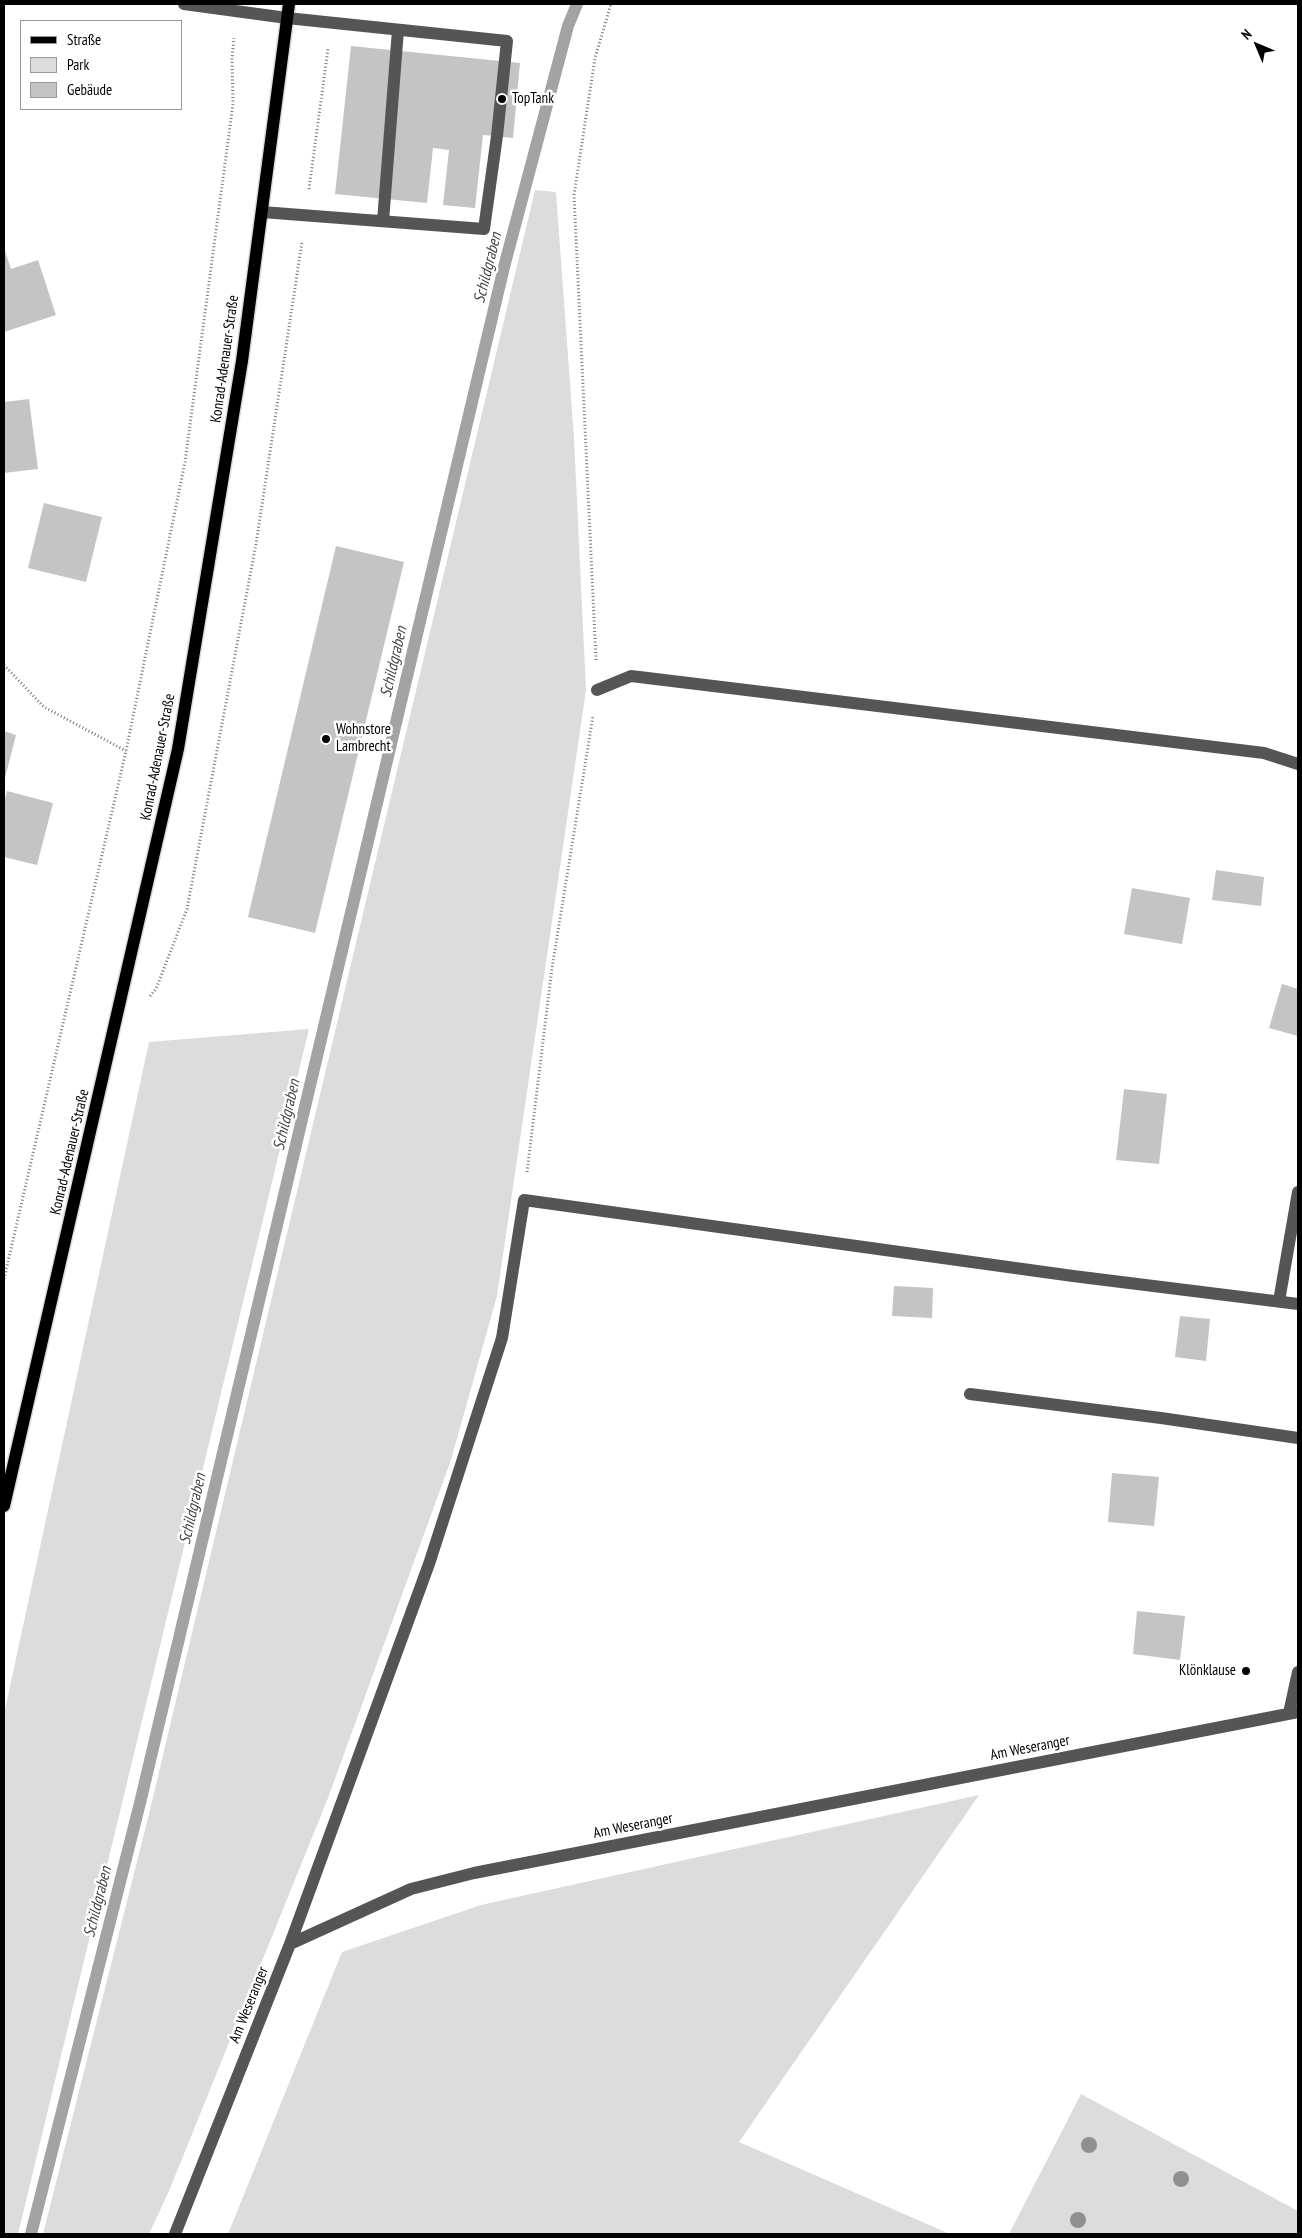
<!DOCTYPE html>
<meta charset="utf-8">
<style>
body{margin:0}
#map{position:relative;width:1302px;height:2238px;overflow:hidden;background:#fff;font-family:"PT Sans Narrow",sans-serif}
canvas{display:block}
.frame{position:absolute;inset:0;border:5px solid #000;pointer-events:none}
.legend{position:absolute;left:20px;top:20px;width:162px;height:90px;box-sizing:border-box;background:#fff;border:1px solid #999;margin:0;padding:6px 9px;list-style:none;font-size:15px;color:#000}
.legend li{display:flex;align-items:center;gap:10px;height:25px}
.legend b{width:25px;border:1px solid #999}
.north{position:absolute;left:1232px;top:20px;width:50px;height:50px;-webkit-text-stroke:4px #fff;paint-order:stroke;rotate:315deg;font-size:14px;font-weight:700;line-height:20px;text-align:center;color:#000}
.north::after{content:'';display:block;margin:auto;width:18px;height:22px;background:#000;clip-path:polygon(50% 0,100% 100%,50% 72%,0 100%)}
</style>
<div id="map">
<canvas width="1302" height="2238"></canvas>
<div class="frame"></div>
<ul class="legend">
<li><b style="height:6px;background:#000"></b>Straße</li>
<li><b style="height:14px;background:#dcdcdc"></b>Park</li>
<li><b style="height:14px;background:#c4c4c4"></b>Gebäude</li>
</ul>
<div class="north">N</div>
</div>
<script>
const ctx = document.querySelector('canvas').getContext('2d');
ctx.lineJoin = 'round';
function fillPath(path, color) {
  ctx.fillStyle = color;
  ctx.fill(path, 'evenodd');
}
function trace(path, color, width, dash) {
  ctx.strokeStyle = color;
  ctx.lineWidth = width;
  ctx.lineCap = dash ? 'butt' : 'round';
  ctx.setLineDash(dash || []);
  ctx.stroke(path);
}
function write(font, color, halo, rows, align = 'center') {
  ctx.font = font + ' "PT Sans Narrow",sans-serif';
  ctx.lineWidth = 5;
  ctx.setLineDash([]);
  ctx.textBaseline = 'middle';
  ctx.strokeStyle = halo;
  ctx.fillStyle = color;
  for (const [text, x, y, turn = 0] of rows) {
    ctx.save();
    ctx.translate(x, y);
    ctx.rotate((+turn || 0) * Math.PI / 180);
    ctx.textAlign = isNaN(turn) ? turn : align;
    if (halo) ctx.strokeText(text, 0, 0);
    ctx.fillText(text, 0, 0);
    ctx.restore();
  }
}
fillPath(new Path2D(`
 M535 190 556 192 574 438 586 690 497 1296 451 1460 328 1798 169 2191 149 2234H43L148 1818Z
 M309 1029 18 2234H4V1714L149 1042Z
 M979 1795 739 2142 950 2234H228L342 1952 481 1905Z
 M1081 2094 1298 2211V2234H1009Z`), '#dcdcdc');
trace(new Path2D(`
 M31 2234 140 1803 504 267 568 26 577 4`), '#a3a3a3', 12);
fillPath(new Path2D(`
 M351 46 520 63 513 138 483 135 475 208 443 205 449 150 433 148 427 203 335 194Z
 M4 248 11 269 38 260 56 315 4 332Z
 M29 399 38 469 4 473V402Z
 M44 503 102 517 86 582 28 568Z
 M336 546 404 562 315 933 248 917Z
 M4 731 16 735 4 782Z
 M7 791 53 803 37 865 4 857V803Z
 M1216 870 1264 877 1261 906 1212 900Z
 M1132 888 1190 898 1182 944 1124 934Z
 M1282 984 1298 989V1036L1269 1028Z
 M1124 1089 1167 1094 1159 1164 1116 1160Z
 M894 1286 933 1288 932 1318 892 1316Z
 M1180 1316 1210 1319 1206 1361 1175 1357Z
 M1112 1473 1159 1477 1154 1526 1108 1522Z
 M1137 1611 1185 1616 1180 1660 1133 1654Z`), '#c4c4c4');
const major = new Path2D(`
 M4 1506 178 749 242 361 289 4`);
trace(major, '#dbdbdb', 15);
trace(new Path2D(`
 M309 189 328 49
 M596 660 574 195 595 58 611 4
 M4 665 44 707 126 751
 M150 996 156 989 187 909 256 544 302 242
 M527 1172 552 968 593 716
 M4 1279 126 751 185 462 233 104 232 58 234 38`), '#777', 3, [1, 2.5]);
trace(new Path2D(`
 M184 4 287 18 507 41 497 136 484 229 262 212
 M383 221 398 30
 M597 690 631 676 1264 753 1298 764
 M1279 1301 1298 1192
 M970 1394 1161 1418 1298 1438
 M1289 1713 1298 1672
 M290 1944 429 1564 502 1338 524 1200 1073 1276 1298 1304
 M175 2234 290 1944 411 1889 474 1873 1298 1712`), '#555', 12);
trace(major, '#000', 12);
ctx.fillStyle = '#8f8f8f';
for (const [x, y] of [
 [1089,2145],
 [1181,2179],
 [1078,2220]
]) {
  ctx.beginPath();
  ctx.arc(x, y, 8, 0, 2 * Math.PI);
  ctx.fill();
}
for (const [x, y, r, color] of [
 [502,99,5,"#000"],
 [326,739,5,"#000"],
 [1246,1671,5,"#000"]
]) {
  const dot = new Path2D();
  dot.arc(x, y, r, 0, 2 * Math.PI);
  ctx.fillStyle = color;
  ctx.fill(dot);
  trace(dot, '#fff', 2);
}
write('15px', '#000', '#fff', [
 ["TopTank",512,99],
 ["Wohnstore",336,730],
 ["Lambrecht",336,747],
 ["Klönklause",1236,1671,"right"]
], 'left');
write('15px', '#000', '#fff', [
 ["Konrad-Adenauer-Straße",225,359,-82],
 ["Konrad-Adenauer-Straße",158,757,-79],
 ["Konrad-Adenauer-Straße",70,1152,-77],
 ["Am Weseranger",1030,1748,-11],
 ["Am Weseranger",633,1826,-11],
 ["Am Weseranger",249,2005,-68]
]);
write('italic 16px', '#444', '#fff', [
 ["Schildgraben",488,268,-76],
 ["Schildgraben",394,662,-77],
 ["Schildgraben",287,1115,-77],
 ["Schildgraben",193,1509,-77],
 ["Schildgraben",98,1902,-76]
]);
</script>
